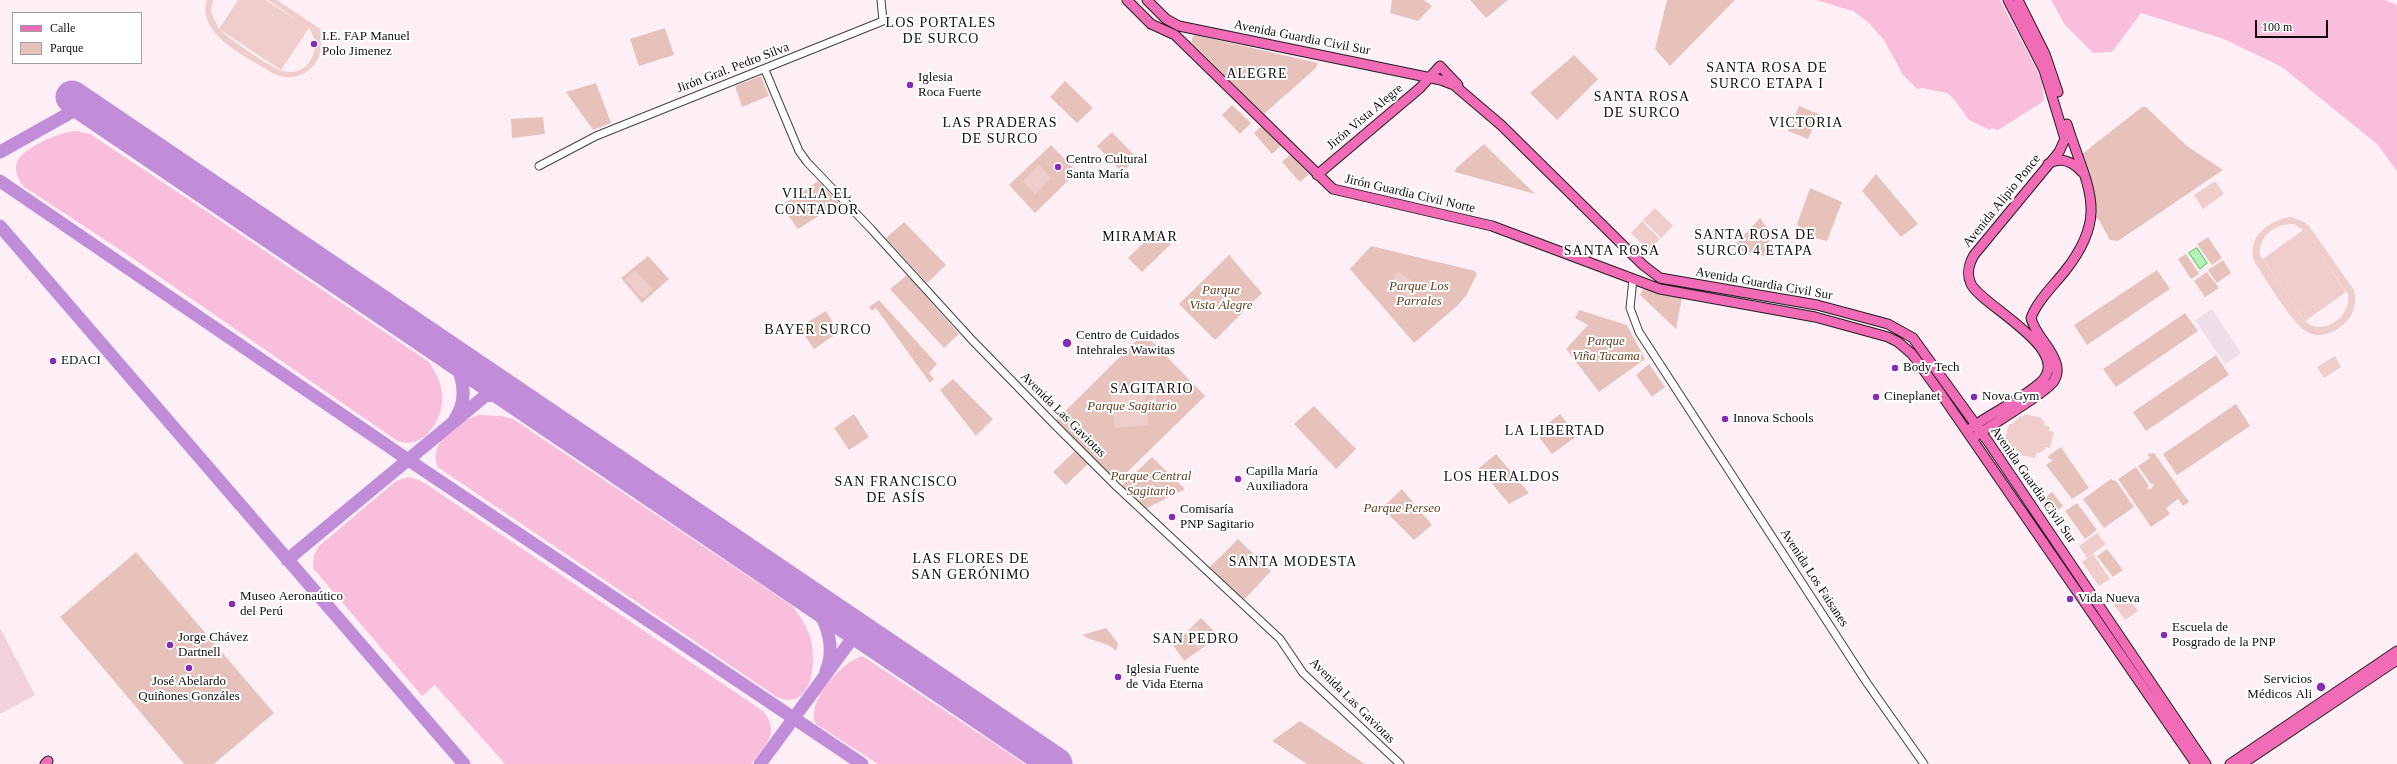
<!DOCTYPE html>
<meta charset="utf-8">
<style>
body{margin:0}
#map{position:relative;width:2397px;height:764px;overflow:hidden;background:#feeff7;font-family:Georgia,serif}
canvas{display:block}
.legend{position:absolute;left:12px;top:12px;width:130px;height:52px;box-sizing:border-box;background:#fff;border:1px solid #9f9f9f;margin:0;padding:5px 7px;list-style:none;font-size:12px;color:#0e0e0e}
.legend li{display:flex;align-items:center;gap:8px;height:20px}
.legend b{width:20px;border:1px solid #9f9f9f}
.scale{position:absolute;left:2255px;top:20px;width:73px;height:18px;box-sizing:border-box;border:2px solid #0e0e0e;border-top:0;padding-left:5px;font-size:12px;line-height:14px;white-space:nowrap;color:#0e0e0e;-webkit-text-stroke:3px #fff;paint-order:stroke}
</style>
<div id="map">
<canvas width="2397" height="764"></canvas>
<ul class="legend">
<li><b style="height:5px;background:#f26bb6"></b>Calle</li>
<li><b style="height:11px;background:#e7c2ba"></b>Parque</li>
</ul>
<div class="scale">100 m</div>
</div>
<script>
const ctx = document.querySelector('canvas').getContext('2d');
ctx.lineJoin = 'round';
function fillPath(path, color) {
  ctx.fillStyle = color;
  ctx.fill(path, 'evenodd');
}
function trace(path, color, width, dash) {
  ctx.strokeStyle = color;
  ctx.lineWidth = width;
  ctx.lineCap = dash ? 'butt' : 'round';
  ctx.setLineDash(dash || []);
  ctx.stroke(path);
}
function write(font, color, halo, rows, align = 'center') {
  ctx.font = font + ' Georgia,serif';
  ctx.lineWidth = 4;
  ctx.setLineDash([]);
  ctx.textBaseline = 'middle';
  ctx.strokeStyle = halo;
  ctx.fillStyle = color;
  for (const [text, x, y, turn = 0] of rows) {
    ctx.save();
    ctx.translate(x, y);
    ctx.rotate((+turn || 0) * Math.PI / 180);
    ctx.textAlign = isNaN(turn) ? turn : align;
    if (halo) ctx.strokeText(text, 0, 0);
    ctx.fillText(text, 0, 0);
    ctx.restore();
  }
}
fillPath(new Path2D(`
 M0 628 35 695 0 714Z`), '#f3d0de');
fillPath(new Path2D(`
 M1392 0H1424L1432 6 1418 21 1390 13Z
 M1470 0H1508L1486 18Z
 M1667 0H1735L1670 66 1655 49Z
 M665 28 674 55 639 66 630 39Z
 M1195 35 1318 63 1316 68 1264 114 1192 43V38Z
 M1574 55 1598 79 1557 120 1530 93Z
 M761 76 769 96 742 107 735 86Z
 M1065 81 1093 108 1077 123 1050 97Z
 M596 83 611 123 593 130 566 92Z
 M1232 105 1251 123 1240 134 1222 115Z
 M1799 106 1819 114 1808 139 1788 131Z
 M2142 107H2146L2187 146 2223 170 2118 241 2110 240 2099 220 2096 218 2095 195 2082 154Z
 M543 117 545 134 512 138 511 119Z
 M1262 126 1282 145 1272 154 1254 133Z
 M1112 132 1137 158 1122 172 1097 146Z
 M1484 144 1535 194 1455 172 1456 168Z
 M1051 145 1077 172 1035 213 1009 185Z
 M1290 155 1309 174 1300 182 1282 162Z
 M1876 174 1918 224 1901 237 1862 191Z
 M818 181 839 203 798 229 781 206Z
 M1810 188 1842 202 1827 241 1806 236 1797 224Z
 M1760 218 1773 237 1768 242 1764 256 1731 249Z
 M904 222 946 265 927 283 886 238Z
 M1157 230 1171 244 1142 272 1128 258Z
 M2208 237 2222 258 2212 265 2197 244Z
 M1371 246 1475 271 1477 274 1466 296 1457 306 1414 343 1350 269Z
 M2186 254 2199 274 2191 279 2178 259Z
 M1229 255 1262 293 1215 340 1179 304Z
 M648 256 669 279 642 303 621 278Z
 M2223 260 2231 273 2217 283 2208 270Z
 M2157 270 2170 289 2087 345 2074 325Z
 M2207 272 2219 288 2205 297 2194 281Z
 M907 275 959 334 944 348 890 289Z
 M1643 289 1682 297 1676 329 1640 295Z
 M879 300 937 364 929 373 934 379 930 383 876 308 872 311 869 307Z
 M1579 310 1627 325 1645 359 1599 392 1566 349 1588 325 1575 318Z
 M826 311 839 332 814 349 799 327Z
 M2185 313 2198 331 2116 387 2103 369Z
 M1144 333 1205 396 1116 483 1055 421Z
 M2216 355 2229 375 2146 431 2133 412Z
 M1649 364 1665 387 1652 397 1636 375Z
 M953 379 993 419 976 436 940 390Z
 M2236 404 2250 426 2177 475 2163 454Z
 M1314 406 1356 449 1336 469 1294 424Z
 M854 414 869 437 849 450 834 428Z
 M1560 414 1577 436 1552 454 1536 433Z
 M2061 447 2089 488 2072 499 2046 465 2053 460 2048 458V456Z
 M1076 450 1089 463 1066 485 1053 472Z
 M2154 453 2189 502 2183 506 2178 499 2166 508 2170 514 2151 527 2118 479 2136 467 2149 486 2147 489H2151L2154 484H2151L2138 466 2150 458 2147 454Z
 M1496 454 1529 493 1509 504 1479 468Z
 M1152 457 1185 489 1145 509 1120 487Z
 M2111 479 2117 482 2134 507 2104 528 2083 499Z
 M1402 489 1432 525 1414 540 1382 508Z
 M2052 492 2063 506 2052 515 2040 502Z
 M2077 503 2097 530 2085 539 2065 511Z
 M1238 539 1271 571 1243 601 1208 569Z
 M2107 549 2123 570 2113 577 2097 556Z
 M136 552 274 713 214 764H184L60 617Z
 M1201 618 1219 636 1184 661 1173 645Z
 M1106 628 1118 643 1116 651C1109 642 1092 642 1082 635Z
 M1300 721 1365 764H1307L1272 741Z`), '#e7c2ba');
fillPath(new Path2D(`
 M1816 0H2000L2042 80 2044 101 1998 130 1992 128 1990 130 1969 120 1953 98 1947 93 1922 88 1917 89 1903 75 1884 40 1868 22 1853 11Z
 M2051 0H2385L2397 5V171L2377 144 2282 67 2224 39 2141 13 2112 52 2093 53 2065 25Z
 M77 131 90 134 200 207 429 362C435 372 441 381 442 393 445 418 423 453 396 440L125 253 23 186C18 179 14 171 17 162 23 147 62 131 77 131Z
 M479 415 501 416 513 419 791 605C798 613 805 623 809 634 818 656 814 713 777 697L439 468C425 445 459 420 479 415Z
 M408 477 419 480 429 486 763 711C781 733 765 745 751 764H505L435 685 422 696 313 568 314 555 319 546 396 481Z
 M862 656 867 659 1025 764H878L816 724C805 702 842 662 862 656Z`), '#f8bedc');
fillPath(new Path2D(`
 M207 0H213L211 12 219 29 238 0H266L308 28 268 0H277L325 32 322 36 320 35C327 63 301 86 274 74 251 59 195 35 207 0ZM309 28C323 48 309 78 282 71 273 69 225 36 219 29L281 70Z
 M1039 165 1051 178 1035 194 1023 181Z
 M2215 181 2224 194 2203 209 2194 195Z
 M1655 208 1673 226 1661 238 1643 220Z
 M2291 217 2304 222 2309 226 2354 290C2357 303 2354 315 2344 324 2335 333 2319 339 2307 332 2292 324 2266 279 2255 263 2245 238 2268 220 2291 217ZM2294 224 2303 230 2263 259 2305 321 2346 292 2309 238 2348 294C2352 317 2322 338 2304 320L2260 255C2258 236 2276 223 2294 224Z
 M1642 221 1660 239 1649 251 1631 233Z
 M635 270 653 289 643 299 625 279Z
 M1398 272 1418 285 1410 298 1390 285Z
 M2335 356 2341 367 2324 378 2317 367Z
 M1144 384 1148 425 1115 428 1110 388Z
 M2024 414 2042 418V420L2045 421 2044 425 2050 427 2049 431 2054 432 2050 448 2045 447V450L2036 454 2035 458 2016 454 2017 451 2011 448 2005 440 2009 424H2012L2020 416 2023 417Z
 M2097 533 2106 544 2087 558 2079 546Z
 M2093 554 2110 579 2099 586 2082 562Z
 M2125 593 2138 611 2125 620 2112 602Z
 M1196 625 1209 640 1199 649 1186 634Z`), '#efcdcb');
fillPath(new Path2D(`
 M2212 309 2241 353 2225 364 2195 320Z
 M1152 382 1156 383 1160 388 1156 396 1155 407 1151 401 1156 396 1149 395 1146 391 1148 385Z`), '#eedee7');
const water = new Path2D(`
 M2197 248 2207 263 2200 269 2189 253Z`);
fillPath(water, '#b6f3ba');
trace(water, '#40c74c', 1);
trace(new Path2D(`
 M0 152 84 105
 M0 181 407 459 862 764
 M0 226 464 764
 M437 343C460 359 472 394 455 419
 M481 373 488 386 485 396
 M287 560 485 396 499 394 519 398
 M798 588C822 605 838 643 826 671
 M847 622 852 635 849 643
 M760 764 849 643 859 637 870 638`), '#c28dd8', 13);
trace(new Path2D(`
 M72 97 1056 764`), '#c28dd8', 33);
const minor = new Path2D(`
 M765 70 799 151 807 162 871 229 972 340 1052 422 1116 486 1280 639 1303 673 1400 764
 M539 166 596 136 883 21 881 0
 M1633 279 1630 308 1639 332 1867 683 1924 764`);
const major = new Path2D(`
 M1127 0 1151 24 1175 35 1333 189 1492 226 1660 289 1815 317 1888 337 1898 342 1912 354 1941 394 2196 764
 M1147 0 1166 19 1179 26 1441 80 1454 85 1501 125 1643 265 1660 278 1817 305 1888 324 1913 338 1989 443 2206 764
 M2018 0 2045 54 2058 92
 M2048 164C2061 156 2073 162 2082 172
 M1317 175 1420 88 1440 66 1458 85
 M1971 428C1991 413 2026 397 2042 381 2073 349 1981 305 1971 284 1966 273 1969 264 1974 255L2059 152 2065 139 2044 70 2008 0
 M1976 436C1991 425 2046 393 2054 381 2057 376 2058 369 2056 363 2051 346 2035 335 2031 318 2037 301 2054 285 2065 271 2111 213 2086 186 2067 124
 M45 764 48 761
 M2230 764 2397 651
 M2242 764 2397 660`);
trace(minor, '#414141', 9);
trace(major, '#1f1f1f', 11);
trace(minor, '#fff', 7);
trace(major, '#f26bb6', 9);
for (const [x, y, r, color] of [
 [314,44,4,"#862bb8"],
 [910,85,4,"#862bb8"],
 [1058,167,4,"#862bb8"],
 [1067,343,5,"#862bb8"],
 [53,361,4,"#862bb8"],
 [1895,368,4,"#862bb8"],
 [1876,397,4,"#862bb8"],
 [1974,397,4,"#862bb8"],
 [1725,419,4,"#862bb8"],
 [1238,479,4,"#862bb8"],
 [1172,517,4,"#862bb8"],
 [2070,599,4,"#862bb8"],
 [232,604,4,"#862bb8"],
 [2164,635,4,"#862bb8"],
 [170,645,4,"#862bb8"],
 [189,668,4,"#862bb8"],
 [1118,677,4,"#862bb8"],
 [2321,687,5,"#862bb8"]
]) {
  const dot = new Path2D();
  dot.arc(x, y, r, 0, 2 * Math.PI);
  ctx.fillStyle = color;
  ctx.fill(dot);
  trace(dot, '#fff', 1.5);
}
write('13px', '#0e0e0e', '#fff', [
 ["I.E. FAP Manuel",322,37],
 ["Polo Jimenez",322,52],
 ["Iglesia",918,78],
 ["Roca Fuerte",918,93],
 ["Centro Cultural",1066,160],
 ["Santa María",1066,175],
 ["Centro de Cuidados",1076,336],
 ["Intehrales Wawitas",1076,351],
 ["EDACI",61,361],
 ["Body Tech",1903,368],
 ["Cineplanet",1884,397],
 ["Nova Gym",1982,397],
 ["Innova Schools",1733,419],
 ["Capilla María",1246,472],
 ["Auxiliadora",1246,487],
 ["Comisaría",1180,510],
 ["PNP Sagitario",1180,525],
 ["Museo Aeronaútico",240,597],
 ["del Perú",240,612],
 ["Vida Nueva",2078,599],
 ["Escuela de",2172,628],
 ["Posgrado de la PNP",2172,643],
 ["Jorge Chávez",178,638],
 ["Dartnell",178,653],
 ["Iglesia Fuente",1126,670],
 ["de Vida Eterna",1126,685],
 ["Servicios",2312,680,"right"],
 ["Médicos Ali",2312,695,"right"],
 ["José Abelardo",189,682,"center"],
 ["Quiñones Gonzáles",189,697,"center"]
], 'left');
write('13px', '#0e0e0e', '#fff', [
 ["Avenida Guardia Civil Sur",1302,38,11],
 ["Jirón Gral. Pedro Silva",733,68,-21],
 ["Jirón Vista Alegre",1365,117,-40],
 ["Jirón Guardia Civil Norte",1410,194,13],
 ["Avenida Alipio Ponce",2002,201,-51],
 ["Avenida Guardia Civil Sur",1764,284,10],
 ["Avenida Las Gaviotas",1063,415,45],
 ["Avenida Guardia Civil Sur",2033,485,55],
 ["Avenida Los Faisanes",1814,578,57],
 ["Avenida Las Gaviotas",1352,701,45]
]);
write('italic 13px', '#634121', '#fff', [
 ["Parque Los",1419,287],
 ["Parrales",1419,302],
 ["Parque",1221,291],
 ["Vista Alegre",1221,306],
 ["Parque",1606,342],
 ["Viña Tacama",1606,357],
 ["Parque Sagitario",1132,407],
 ["Parque Central",1151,477],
 ["Sagitario",1151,492],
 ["Parque Perseo",1402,509]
]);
ctx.letterSpacing = '1px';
write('14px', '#0e0e0e', '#fff', [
 ["LOS PORTALES",941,23],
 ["DE SURCO",941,39],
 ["SANTA ROSA DE",1767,68],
 ["SURCO ETAPA I",1767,84],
 ["ALEGRE",1257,74],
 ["SANTA ROSA",1642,97],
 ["DE SURCO",1642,113],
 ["LAS PRADERAS",1000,123],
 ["DE SURCO",1000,139],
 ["VICTORIA",1806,123],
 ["VILLA EL",817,194],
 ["CONTADOR",817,210],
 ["SANTA ROSA DE",1755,235],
 ["SURCO 4 ETAPA",1755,251],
 ["MIRAMAR",1140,237],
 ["SANTA ROSA",1612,251],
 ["BAYER SURCO",818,330],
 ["SAGITARIO",1152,389],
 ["LA LIBERTAD",1555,431],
 ["LOS HERALDOS",1502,477],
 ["SAN FRANCISCO",896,482],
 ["DE ASÍS",896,498],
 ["LAS FLORES DE",971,559],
 ["SAN GERÓNIMO",971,575],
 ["SANTA MODESTA",1293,562],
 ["SAN PEDRO",1196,639]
]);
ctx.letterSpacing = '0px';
</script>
